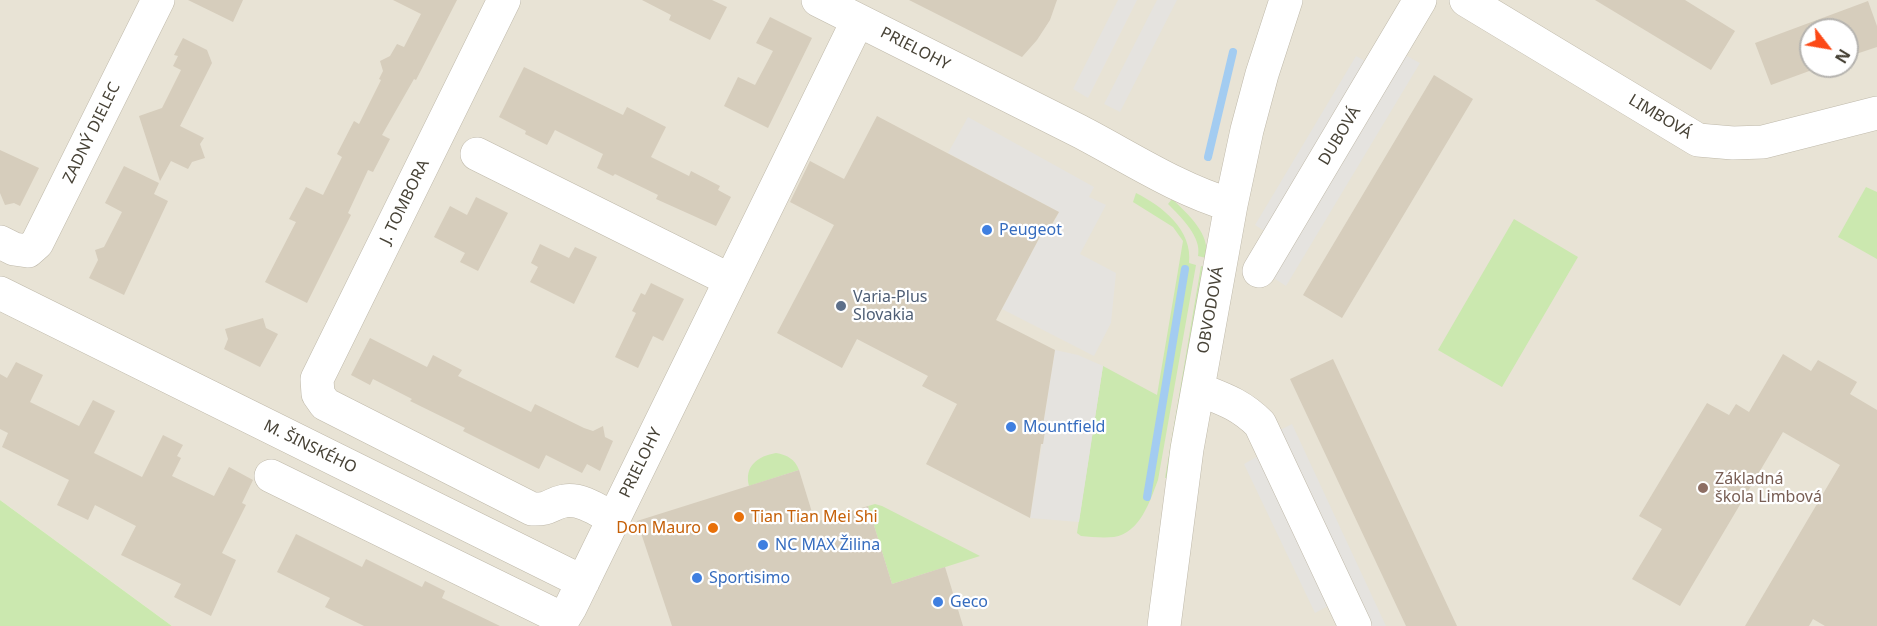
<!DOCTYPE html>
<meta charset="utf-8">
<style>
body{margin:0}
#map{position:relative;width:1877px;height:626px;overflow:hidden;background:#f4f1e7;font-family:"Noto Sans",sans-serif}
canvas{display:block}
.north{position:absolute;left:1799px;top:18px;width:60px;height:60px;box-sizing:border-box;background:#fff;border:2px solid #b5b3af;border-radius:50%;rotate:121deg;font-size:16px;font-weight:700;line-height:24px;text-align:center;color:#474236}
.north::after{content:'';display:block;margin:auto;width:21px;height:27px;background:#fc4916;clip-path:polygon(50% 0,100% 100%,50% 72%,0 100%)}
</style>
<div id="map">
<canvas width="1877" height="626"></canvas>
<div class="north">N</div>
</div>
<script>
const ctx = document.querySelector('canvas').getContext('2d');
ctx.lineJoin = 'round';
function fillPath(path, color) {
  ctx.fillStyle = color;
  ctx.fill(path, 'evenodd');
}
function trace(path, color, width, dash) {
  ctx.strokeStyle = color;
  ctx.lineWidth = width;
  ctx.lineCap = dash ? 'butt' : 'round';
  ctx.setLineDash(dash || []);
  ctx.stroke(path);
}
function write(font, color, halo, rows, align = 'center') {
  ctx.font = font + ' "Noto Sans",sans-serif';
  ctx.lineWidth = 4.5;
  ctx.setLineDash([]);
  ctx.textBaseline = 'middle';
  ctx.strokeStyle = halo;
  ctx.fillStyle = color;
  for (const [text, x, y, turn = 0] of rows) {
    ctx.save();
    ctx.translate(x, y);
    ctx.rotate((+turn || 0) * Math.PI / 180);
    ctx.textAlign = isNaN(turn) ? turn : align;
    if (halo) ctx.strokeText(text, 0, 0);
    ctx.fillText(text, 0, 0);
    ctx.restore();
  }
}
fillPath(new Path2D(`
 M0 0H1877V626H172L0 500ZM1811 30H1847V66H1811Z`), '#e8e3d5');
fillPath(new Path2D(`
 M1866 187 1877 192V259L1838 237Z
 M1136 193C1162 206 1193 230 1189 263L1196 265 1158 480C1150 501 1140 533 1114 537 1103 538 1091 537 1081 536L1077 533 1103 366 1157 395 1183 241 1173 227 1133 202Z
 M1172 199C1188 214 1211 234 1206 258L1198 256C1202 237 1181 217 1168 204Z
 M1514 219 1578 257 1502 387 1438 350Z
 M1201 266 1204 267 1167 478H1165Z
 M776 453C787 455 795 459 799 470L749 486C744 466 758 456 776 453Z
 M0 500 172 626H0Z
 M875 504 882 506 980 556 892 584 868 506Z`), '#cbe8af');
fillPath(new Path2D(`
 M1118 0H1137L1088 98 1073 89Z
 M1157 0H1177L1120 112 1104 104Z
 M1405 55 1420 63 1286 286 1272 277Z
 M1356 56 1371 64 1269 234 1255 225Z
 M968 117 1094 187 1089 197 1106 205 1080 254 1116 273 1111 323 1094 356 1002 309 1044 229 1049 231 1059 212 948 153Z
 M1055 350 1078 355 1103 366 1079 522 1030 518 1045 425H1043Z
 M1292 424 1386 626H1366L1276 432Z
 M1260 455 1330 605 1315 613 1244 464Z`), '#e5e3df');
trace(new Path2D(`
 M1208 157 1233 52
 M1147 497 1185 269`), '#a3ccf1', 8);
fillPath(new Path2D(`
 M188 0H243L233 22Z
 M393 0H457L416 80 414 79 382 135 390 139 373 172 368 170 348 213 351 215 307 303 265 282 296 222 289 219 306 187 323 195 342 157 337 154 354 121 359 124 381 80 379 79 383 71 380 61 390 56 397 44 404 47 421 14Z
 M642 0H712L727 7 710 40 669 20 671 15Z
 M909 0H1057L1050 20 1037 40 1022 57Z
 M1595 0H1685L1735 31 1711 70Z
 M1868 1 1877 26V47L1847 57V30H1811V66H1823L1771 85 1755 43Z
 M770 17 812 38 768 128 724 106 738 77 755 85 773 51 756 43Z
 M183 38 207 50 212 63 180 126 204 138 200 144 205 158 192 162 188 169 171 161 160 181 139 116 162 108 181 70 173 66 178 56 174 55Z
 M524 67 623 115 627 107 666 127 651 157 689 176 691 171 720 186 718 190 731 197 716 226 656 199 658 195 615 174 613 176 597 168 603 154 555 130 547 145 525 134 526 131 499 117Z
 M1434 75 1473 99 1342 318 1303 295Z
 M877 116 1059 212 1048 231 1044 229 996 320 1055 350 1043 425H1046L1043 444H1041L1030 518 926 464 957 404 922 386 928 376 857 339 842 368 777 333 834 225 790 202 810 161 844 179Z
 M0 150 39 168 20 206 14 203 5 205 0 193Z
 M124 166 159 183 154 194 168 201 124 295 89 278 98 260 95 250 104 247 122 212 105 203Z
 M476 197 508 213 478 271 460 262 465 253 434 237 450 206 467 215Z
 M540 244 569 258 575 247 597 257 574 304 530 282 538 267 531 263Z
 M651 283 684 299 663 341 653 336 638 368 615 357 636 313 632 311 641 293 645 295Z
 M263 318 266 328 278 334 260 367 224 349 228 339 225 329Z
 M370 338 427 367 433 355 462 370 458 376 531 412 535 404 584 428 593 431 603 426 605 437 613 441 600 471 587 464 582 473 546 455 539 469 463 431 465 428 410 401 412 399 373 379 370 385 351 375Z
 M1783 354 1811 371 1818 360 1857 382 1850 394 1877 410V626H1825L1813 619 1809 626H1745L1840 465 1783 432 1680 606 1632 579 1662 529 1639 516 1707 403 1729 415 1736 404 1749 412Z
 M1333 359 1423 553 1457 626H1406L1290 379Z
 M16 362 43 375 30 402 79 426 93 400 115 411 94 453 142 477 163 435 183 445 177 456 181 458 172 476 214 496 229 467 253 480 242 503 246 505 222 553 236 560 211 616 174 597 181 584 121 555 136 526 95 505 88 520 57 505 69 480 2 447 8 433 0 429V374L7 378Z
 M799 470 815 522 868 506 892 584 945 567 963 626H672L637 521Z
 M296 534 362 567 366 559 422 587 425 581 445 591 442 598 500 626H364L325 607 330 598 277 572Z`), '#d6cdbc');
const minor = new Path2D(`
 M504 0 317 379 318 394 325 404 532 509C550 510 550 504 564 501 582 498 599 511 614 519
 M818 0C905 44 992 87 1079 131 1129 157 1177 189 1231 205
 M1466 0 1698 140 1733 143 1763 142 1877 113
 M477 154 730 280
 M0 242 14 249 28 251 37 243 158 0
 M1259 271 1420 0
 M0 293 583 582
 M1198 389C1223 399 1240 404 1260 424L1355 626
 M271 476 563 619
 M559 626 570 608 858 20
 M1164 626 1187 449 1231 205 1247 130 1262 74 1286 0`);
trace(minor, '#bfb9aa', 34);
trace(minor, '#fff', 33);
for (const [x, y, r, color] of [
 [987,230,6,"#3f7fe0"],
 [841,306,6,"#5c6f8a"],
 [1011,427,6,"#3f7fe0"],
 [1703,488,6,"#8d6e63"],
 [739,517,6,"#e8710a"],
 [713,528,6,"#e8710a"],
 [763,545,6,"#3f7fe0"],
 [697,578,6,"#3f7fe0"],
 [938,602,6,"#3f7fe0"]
]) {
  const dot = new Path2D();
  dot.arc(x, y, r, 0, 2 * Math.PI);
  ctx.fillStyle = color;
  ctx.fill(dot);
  trace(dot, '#fff', 2);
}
write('16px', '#474236', '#fff', [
 ["PRIELOHY",915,49,27],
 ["LIMBOVÁ",1660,117,31],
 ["ZADNÝ DIELEC",92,133,-64],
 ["DUBOVÁ",1340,136,-59],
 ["J. TOMBORA",405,202,-64],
 ["OBVODOVÁ",1211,310,-80],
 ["M. ŠINSKÉHO",310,447,26],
 ["PRIELOHY",641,463,-64]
]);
write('16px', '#366cbe', '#fff', [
 ["Peugeot",999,230],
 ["Mountfield",1023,427],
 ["NC MAX Žilina",775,545],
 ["Sportisimo",709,578],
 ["Geco",950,602]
], 'left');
write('16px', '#4e5e75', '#fff', [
 ["Varia-Plus",853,297],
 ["Slovakia",853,315]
], 'left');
write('16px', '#785e54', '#fff', [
 ["Základná",1715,479],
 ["škola Limbová",1715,497]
], 'left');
write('16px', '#c56008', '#fff', [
 ["Tian Tian Mei Shi",751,517],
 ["Don Mauro",701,528,"right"]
], 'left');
</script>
